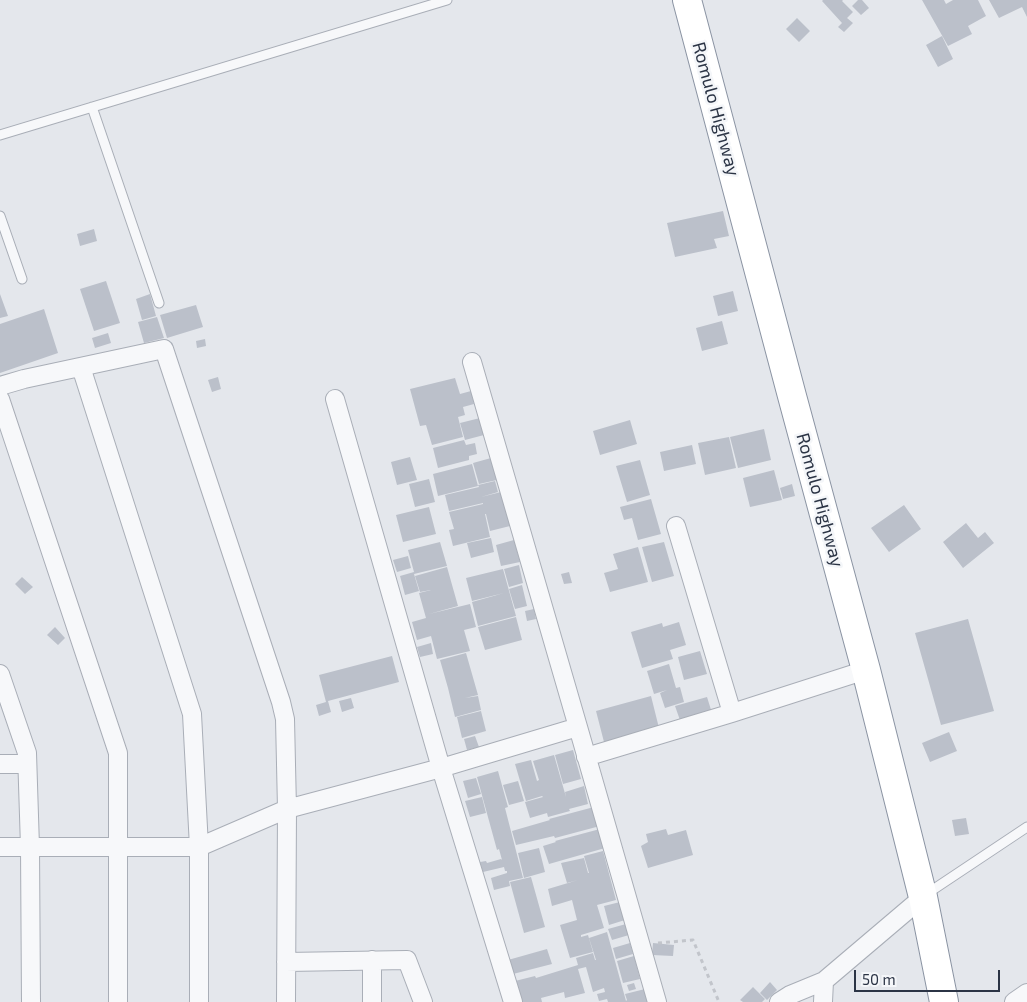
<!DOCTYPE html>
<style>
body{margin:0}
#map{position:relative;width:1027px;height:1002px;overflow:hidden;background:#e4e7ec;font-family:"Exo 2",sans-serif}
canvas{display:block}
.scale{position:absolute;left:854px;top:970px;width:146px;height:22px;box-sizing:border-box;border:2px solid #2b3445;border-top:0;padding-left:6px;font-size:15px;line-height:18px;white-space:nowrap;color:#2b3445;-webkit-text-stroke:4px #f4f6f9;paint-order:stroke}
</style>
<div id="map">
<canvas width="1027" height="1002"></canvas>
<div class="scale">50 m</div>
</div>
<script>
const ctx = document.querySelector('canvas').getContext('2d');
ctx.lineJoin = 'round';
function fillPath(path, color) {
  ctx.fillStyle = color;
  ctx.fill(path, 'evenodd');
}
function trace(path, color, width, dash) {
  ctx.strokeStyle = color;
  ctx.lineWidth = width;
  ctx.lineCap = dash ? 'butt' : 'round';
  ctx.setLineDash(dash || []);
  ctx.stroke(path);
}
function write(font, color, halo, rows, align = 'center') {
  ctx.font = font + ' "Exo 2",sans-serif';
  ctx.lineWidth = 5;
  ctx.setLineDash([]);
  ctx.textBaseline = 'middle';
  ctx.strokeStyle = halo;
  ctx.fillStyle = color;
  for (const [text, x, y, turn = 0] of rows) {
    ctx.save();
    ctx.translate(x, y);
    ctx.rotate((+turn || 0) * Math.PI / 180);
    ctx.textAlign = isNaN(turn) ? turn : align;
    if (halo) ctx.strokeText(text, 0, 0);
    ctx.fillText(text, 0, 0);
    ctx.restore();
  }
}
fillPath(new Path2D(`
 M823 0H843L842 1 853 12 847 18 853 23 844 32 838 27 842 23 822 1Z
 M858 0H862L869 8 861 15 852 6Z
 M922 0H944L946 4 953 0H978L986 16 968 26 972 34 948 46Z
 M989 0H1027V17L1022 7 999 18Z
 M797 18 810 31 799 42 786 29Z
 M942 36 953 59 938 67 926 45Z
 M723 211 729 236 714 239 717 248 675 257 667 223Z
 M94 229 97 241 80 246 77 234Z
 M106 281 120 323 94 331 80 289Z
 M733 291 738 311 718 316 713 296Z
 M0 294 8 316 0 318Z
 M150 294 156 316 142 320 136 299Z
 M196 305 203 327 167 338 160 315Z
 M44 309 58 353 0 373V324Z
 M157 317 164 338 144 343 138 322Z
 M722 321 728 344 702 351 696 328Z
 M108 333 111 343 95 348 92 338Z
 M205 339 206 346 197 348 196 341Z
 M218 377 221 389 212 392 208 380Z
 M455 378 460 394 471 391 474 404 463 407 465 415 458 417 463 437 432 445 426 425 420 426 410 389Z
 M480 418 484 435 465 440 460 423Z
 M630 420 637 444 600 455 593 431Z
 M764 429 771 460 738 468 730 437Z
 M729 437 736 468 705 475 698 443Z
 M464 440 466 445 475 443 477 454 469 456V460L438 468 433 448Z
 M692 445 696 464 664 471 660 452Z
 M410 457 417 480 397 485 391 462Z
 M491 458 497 480 479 484 473 463Z
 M640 460 650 495 627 502 616 466Z
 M472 464 478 486 438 496 433 474Z
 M774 470 782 500 750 507 743 478Z
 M429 479 435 502 415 507 409 484Z
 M495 481 498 492 481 497 501 492 505 509 496 512 505 509 510 526 490 531 486 514H485L490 537 453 546 449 530 454 529 449 512 483 504V503L449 511 445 495 479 487 478 485Z
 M792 484 795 496 783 499 780 488Z
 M651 499 661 534 638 540 632 518 624 520 620 507Z
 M904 505 921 529 889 552 871 528Z
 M429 507 436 534 403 542 396 515Z
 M966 523 978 538 985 532 994 543 963 568 943 542Z
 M491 538 494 552 471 558 467 543Z
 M514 540 520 562 501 566 496 545Z
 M440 542 447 566 414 574 419 591 405 595 400 576 414 572 408 550Z
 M664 542 674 576 652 582 642 547Z
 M638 547 648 582 610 592 604 573 618 569 613 554Z
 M408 556 411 568 397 572 393 560Z
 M519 565 523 583 509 587 504 569Z
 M447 567 458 606 429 614 470 604 476 627 464 630 470 651 437 659 431 636 417 640 412 622 426 618 419 593 431 590 420 592 415 576Z
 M503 569 516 616 478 626 472 602 504 593 472 601 466 578Z
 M569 572 572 583 564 584 561 574Z
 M22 577 33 587 25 594 15 584Z
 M522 585 527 606 515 609 509 589Z
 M534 609 536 619 527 621 525 611Z
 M516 617 522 640 485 650 478 627Z
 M968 619 994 711 941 725 915 633Z
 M679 622 686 645 670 650 673 659 642 668 631 632 662 623 663 627Z
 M55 627 65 638 58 645 47 635Z
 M431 643 433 654 420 657 417 647Z
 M700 651 707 674 684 680 678 657Z
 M466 653 478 695 465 698 478 696 481 710 455 717 448 688 464 684 448 688 440 660Z
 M392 656 399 682 328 701 331 712 319 716 316 705 326 702 319 675Z
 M669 664 676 688 680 687 684 702 665 708 660 693 667 690 654 694 647 671Z
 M651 696 659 728 604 742 596 711Z
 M707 697 712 713 681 723 675 706Z
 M351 698 354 708 342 712 339 701Z
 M481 711 486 731 462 738 457 717Z
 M949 732 957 751 930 762 922 743Z
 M475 736 479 747 467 750 464 739Z
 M573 750 581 779 563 784 555 755Z
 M554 755 566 797 565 792 584 786 588 804 569 809 570 811 548 817 547 813 530 818 525 802 543 797 542 796 526 801 515 764 531 760 537 781 539 780 533 761Z
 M498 771 508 807 505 808 523 878 509 881 510 886 494 890 491 878 507 873V871H505L504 867 483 872 480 862 486 861 487 863 501 859 502 860 499 849 497 850 477 777Z
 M476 778 481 794 468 798 463 781Z
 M518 781 524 801 509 805 503 785Z
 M482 797 486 813 470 817 465 801Z
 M594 807 600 826 555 838 554 836 516 845 512 831 550 820 549 819Z
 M966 818 969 834 955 836 952 820Z
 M600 829 605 848 549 864 543 846 556 842 555 841Z
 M666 829 668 835 686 830 693 855 648 868 641 846 648 842 646 834Z
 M539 848 545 872 524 878 518 853Z
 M603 851 616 900 597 905 604 928 581 935V937L588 935 593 952 570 958 560 925 577 920 572 900 552 906 548 889 578 880 567 883 561 863 584 858 588 873H589L584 856Z
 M531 877 545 927 524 933 510 882Z
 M620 902 625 920 609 925 604 906Z
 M626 924 629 935 612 940 608 929Z
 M607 932 626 1001 627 1000 625 994 645 989 649 1002H608L607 999 599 1001 597 994 605 992 604 988 593 992 586 967 578 969 585 993 565 998 564 992 541 998 542 1002H521L515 981 535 976 536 978 578 965 576 958 593 953 595 960H596L589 938Z
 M630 943 633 954 616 959 613 948Z
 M653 943 674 945 673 956 652 955Z
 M547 949 552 964 513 974 508 960Z
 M634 956 640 979 623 983 617 961Z
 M770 982 777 990 767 1000 760 993Z
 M634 983 636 989 629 991 627 985Z
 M753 987 765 999 762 1002H743L740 1000Z`), '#bbc0ca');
const service = new Path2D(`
 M92 107 159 303
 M0 135 447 0
 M0 216 22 279
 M925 895 1027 827`);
const minor = new Path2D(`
 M472 362 578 727 657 1002
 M81 367 192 714 199 847V1002
 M0 386 24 379 164 349 281 702 285 719 287 809 286 1002
 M0 399 118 753V1002
 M335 399 441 768 513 1002
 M676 526 732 713
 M0 674 27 753 30 847 31 1002
 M586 757 732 713 866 670
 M0 764H27
 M0 847H199L287 809 441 768 578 727
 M372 960V1002
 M286 962 407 960 423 1002
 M824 981 923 897
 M779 1002 790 995 824 981 823 1002
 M1014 1002 1027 993`);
const trunk = new Path2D(`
 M687 0 792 396 866 670 923 897 944 1002`);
trace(service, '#a9aeb7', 11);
trace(minor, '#a9aeb7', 20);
trace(trunk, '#8b94a3', 30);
trace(new Path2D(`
 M658 943 693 940 719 1002`), '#c2c5cb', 3, [4, 4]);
trace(service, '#f7f8fa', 9);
trace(minor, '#f7f8fa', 18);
trace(trunk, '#fff', 28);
write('18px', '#2b3445', '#f4f6f9', [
 ["Romulo Highway",716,109,75],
 ["Romulo Highway",820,500,75]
]);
</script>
